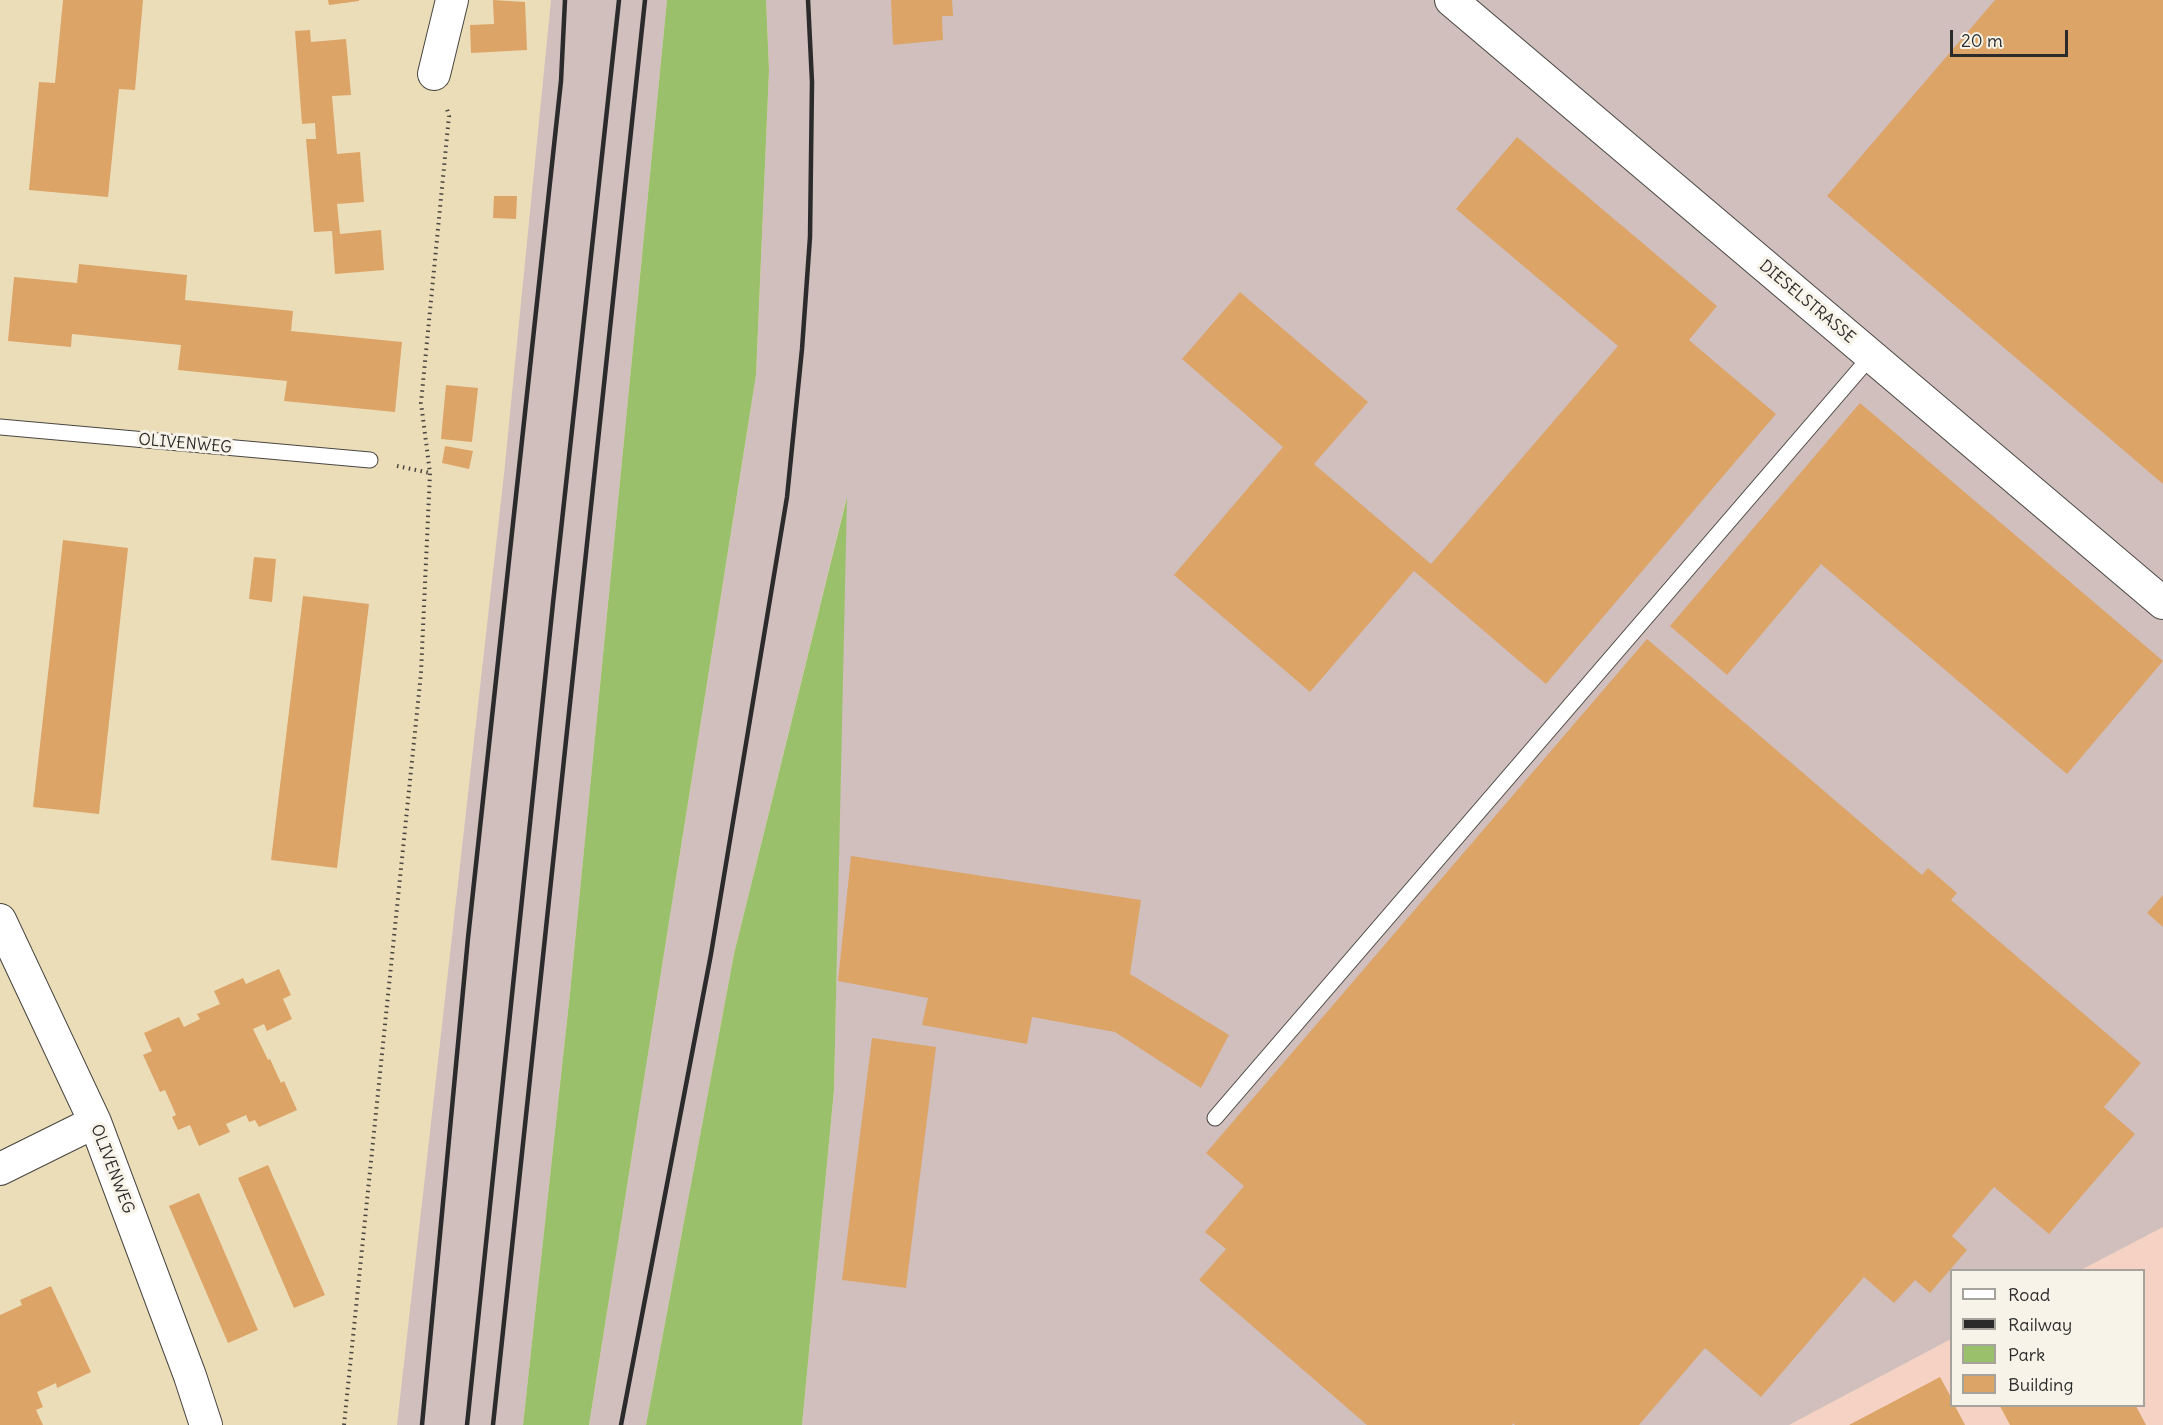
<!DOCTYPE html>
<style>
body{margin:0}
#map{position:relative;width:2163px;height:1425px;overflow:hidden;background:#ecddb9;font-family:Delius,sans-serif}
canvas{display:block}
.legend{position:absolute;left:1950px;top:1269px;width:195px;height:138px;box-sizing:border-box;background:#f7f3e8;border:2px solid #a5a39c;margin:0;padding:8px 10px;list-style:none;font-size:18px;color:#2b2b2b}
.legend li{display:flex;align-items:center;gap:12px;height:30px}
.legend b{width:30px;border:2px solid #a5a39c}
.scale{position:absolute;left:1950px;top:30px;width:118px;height:27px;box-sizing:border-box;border:3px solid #2b2b2b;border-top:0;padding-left:8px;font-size:18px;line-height:21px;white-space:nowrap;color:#2b2b2b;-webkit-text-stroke:4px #f7f3e8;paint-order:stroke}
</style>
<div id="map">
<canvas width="2163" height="1425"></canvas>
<ul class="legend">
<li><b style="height:8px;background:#fff"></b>Road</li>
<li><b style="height:8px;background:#2b2b2b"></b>Railway</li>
<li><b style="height:16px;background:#9ac06b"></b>Park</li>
<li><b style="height:16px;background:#dca467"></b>Building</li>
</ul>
<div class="scale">20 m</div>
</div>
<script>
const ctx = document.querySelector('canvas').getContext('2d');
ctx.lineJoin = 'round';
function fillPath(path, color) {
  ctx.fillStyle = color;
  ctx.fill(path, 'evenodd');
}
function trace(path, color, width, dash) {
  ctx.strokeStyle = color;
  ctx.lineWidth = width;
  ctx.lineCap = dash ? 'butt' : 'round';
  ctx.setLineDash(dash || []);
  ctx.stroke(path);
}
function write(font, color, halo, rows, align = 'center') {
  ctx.font = font + ' Delius,sans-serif';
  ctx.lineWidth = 6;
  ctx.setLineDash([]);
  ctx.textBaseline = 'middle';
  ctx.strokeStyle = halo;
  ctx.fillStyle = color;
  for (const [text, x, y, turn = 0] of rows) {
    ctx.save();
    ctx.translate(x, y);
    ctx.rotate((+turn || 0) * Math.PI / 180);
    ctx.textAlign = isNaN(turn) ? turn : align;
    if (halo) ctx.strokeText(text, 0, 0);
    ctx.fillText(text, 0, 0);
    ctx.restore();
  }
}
fillPath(new Path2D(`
 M2163 1227V1425H1789L1951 1339 1952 1406H2144V1270H2081Z`), '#f6d2c4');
fillPath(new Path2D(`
 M551 0H667L570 993 523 1425H397L504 474Z
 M766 0H2163V1227L2081 1270H1952L1951 1339 1789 1425H802L834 1090 846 500 734 954 646 1425H589L756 375 769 70Z`), '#d1bfbe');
fillPath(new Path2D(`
 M667 0H766L769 70 756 375 589 1425H523L570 993Z
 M847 497 834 1090 802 1425H646L734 954Z`), '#9ac06b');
fillPath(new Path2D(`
 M63 0H143L135 90 119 89 108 197 29 190 39 82 55 83Z
 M328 0H359V1L329 5Z
 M493 0 525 2 527 50 471 53 470 25 494 24Z
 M891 0H952L953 16H942L943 40 893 45Z
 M1995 0H2163V484L1827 196Z
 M310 30 311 42 346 39 351 95 332 96 337 154 360 152 364 202 337 204 340 234 381 230 384 270 335 274 332 231 314 232 306 139H316L315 123 302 124 295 31Z
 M1517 137 1717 306 1689 340 1776 414 1546 684 1414 571 1310 692 1174 575 1283 447 1182 359 1240 292 1368 402 1314 464 1431 564 1618 346 1456 209Z
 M494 196H517L516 219 493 218Z
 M79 264 187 275 185 300 293 311 291 331 402 342 395 412 284 401 287 381 178 370 181 345 72 334 71 347 8 341 14 277 77 283Z
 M446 385 478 388 472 442 441 439Z
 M1860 403 2163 661 2067 774 1821 564 1727 675 1670 626Z
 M445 446 473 451 469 469 442 463Z
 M63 540 128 548 99 814 33 807Z
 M254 557 276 559 272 602 249 599Z
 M303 596 369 604 337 868 271 860Z
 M1647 639 1922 875 1928 868 1957 893 1951 900 2141 1063 2104 1107 2135 1134 2049 1234 1994 1187 1952 1236 1967 1250 1930 1293 1915 1280 1894 1303 1864 1277 1761 1397 1705 1348 1639 1425H1515L1513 1423 1512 1425H1367L1199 1280 1226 1249 1205 1232 1244 1186 1206 1153Z
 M851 856 1141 900 1130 974 1229 1035 1201 1088 1115 1032 1032 1017 1027 1044 922 1025 928 998 838 981Z
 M2163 895V927L2147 913Z
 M279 969 291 995 283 999 292 1019 267 1031 264 1024 253 1029 268 1060 270 1059 281 1083 284 1081 297 1110 259 1127 255 1120 249 1122 246 1115 226 1124 230 1132 199 1146 190 1125 178 1130 172 1117 176 1115 165 1090 160 1092 143 1055 152 1051 144 1033 179 1017 184 1027 200 1019 197 1014 220 1004 214 991 243 978 246 984Z
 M872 1038 936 1047 906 1288 842 1280Z
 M268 1165 325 1295 294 1308 238 1178Z
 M199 1193 258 1330 228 1343 169 1206Z
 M51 1286 91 1372 57 1388 56 1383 37 1392 43 1407 36 1410 43 1425H0V1315L22 1305 20 1300Z
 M1940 1377 1952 1399V1406H1955L1965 1425H1849Z
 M2000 1406H2136L2146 1425H2010Z`), '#dca467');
const lane = new Path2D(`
 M0 427 370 460
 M1215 1118 1871 356`);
const street = new Path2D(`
 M1451 0 2163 603
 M434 74 452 0
 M0 920 95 1122 190 1376 206 1425
 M0 1169 95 1122`);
trace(lane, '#484640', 17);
trace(street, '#484640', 34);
trace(new Path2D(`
 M397 466 430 473
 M344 1425 421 673 430 473 421 403 449 116 446 106`), '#484640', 4, [1.5, 4.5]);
trace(lane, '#fff', 15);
trace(street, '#fff', 32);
trace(new Path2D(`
 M422 1425 468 938 561 81 565 0
 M467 1425 553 603 619 0
 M493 1425 645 0
 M621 1425 711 954 787 497 802 349 810 237 812 82 808 0`), '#2b2b2b', 4.5);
write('16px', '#2b2b2b', '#f7f3e8', [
 ["DIESELSTRASSE",1807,302,40],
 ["OLIVENWEG",185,444,5],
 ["OLIVENWEG",112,1169,69]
]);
</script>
